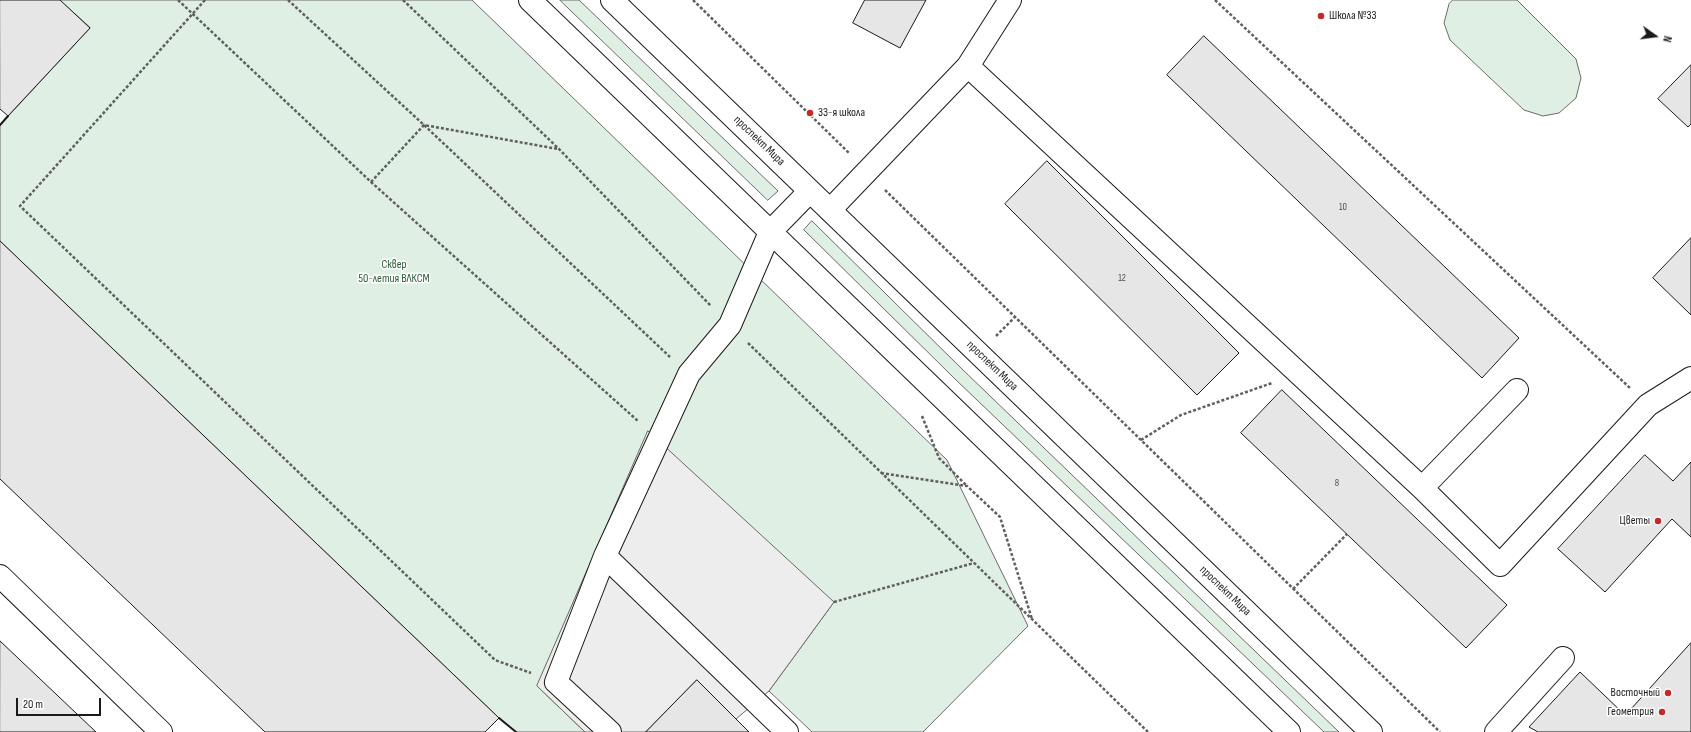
<!DOCTYPE html>
<meta charset="utf-8">
<style>
body{margin:0}
#map{position:relative;width:1691px;height:732px;overflow:hidden;background:#fff;font-family:"Sofia Sans Condensed",sans-serif}
canvas{display:block}
.north{position:absolute;left:1635px;top:16px;width:40px;height:40px;-webkit-text-stroke:3px #fff;paint-order:stroke;rotate:104deg;font-size:11px;font-weight:700;line-height:16px;text-align:center;color:#1a1a1a}
.north::after{content:'';display:block;margin:auto;width:14px;height:18px;background:#1a1a1a;clip-path:polygon(50% 0,100% 100%,50% 72%,0 100%)}
.scale{position:absolute;left:16px;top:698px;width:85px;height:18px;box-sizing:border-box;border:2px solid #1a1a1a;border-top:0;padding-left:5px;font-size:12px;line-height:14px;white-space:nowrap;color:#1a1a1a;-webkit-text-stroke:3px #fff;paint-order:stroke}
</style>
<div id="map">
<canvas width="1691" height="732"></canvas>
<div class="north">N</div>
<div class="scale">20 m</div>
</div>
<script>
const ctx = document.querySelector('canvas').getContext('2d');
ctx.lineJoin = 'round';
function fillPath(path, color) {
  ctx.fillStyle = color;
  ctx.fill(path, 'evenodd');
}
function trace(path, color, width, dash) {
  ctx.strokeStyle = color;
  ctx.lineWidth = width;
  ctx.lineCap = dash ? 'butt' : 'round';
  ctx.setLineDash(dash || []);
  ctx.stroke(path);
}
function write(font, color, halo, rows, align = 'center') {
  ctx.font = font + ' "Sofia Sans Condensed",sans-serif';
  ctx.lineWidth = 3;
  ctx.setLineDash([]);
  ctx.textBaseline = 'middle';
  ctx.strokeStyle = halo;
  ctx.fillStyle = color;
  for (const [text, x, y, turn = 0] of rows) {
    ctx.save();
    ctx.translate(x, y);
    ctx.rotate((+turn || 0) * Math.PI / 180);
    ctx.textAlign = isNaN(turn) ? turn : align;
    if (halo) ctx.strokeText(text, 0, 0);
    ctx.fillText(text, 0, 0);
    ctx.restore();
  }
}
const green = new Path2D(`
 M60 0H472L947 460 1028 626 923 732H812L769 691 834 602 537 686 585 732H516L499 718 0 241V125L90 28Z
 M560 0H579L778 191 768 200Z
 M1453 0H1517L1576 59 1581 78 1576 98 1559 113 1543 116 1524 110 1450 40 1444 23 1449 4Z
 M812 221 962 369 1339 732H1324L954 378 804 230Z`);
fillPath(green, '#e0efe3');
trace(green, '#6a6a6a', 1);
const parking = new Path2D(`
 M648 431 834 602 769 691 736 719 697 680 646 732H585L537 686Z`);
fillPath(parking, '#ededed');
trace(parking, '#6a6a6a', 1);
const building = new Path2D(`
 M0 0H60L90 28 8 116 0 109Z
 M865 0H926L900 48 853 23Z
 M1204 36 1519 338 1482 378 1167 75Z
 M1691 65V124L1688 127 1658 99Z
 M1047 161 1239 353 1197 395 1005 204Z
 M1691 238V315L1653 278Z
 M0 241 499 718 485 732H265L0 479Z
 M1282 390 1507 605 1466 648 1241 433Z
 M1645 455 1673 481 1691 462V537L1672 519 1605 592 1558 549Z
 M0 641 96 732H0Z
 M1691 643V732H1538L1529 727 1580 672 1625 715Z
 M697 680 749 732H646Z`);
fillPath(building, '#e6e6e6');
trace(building, '#1a1a1a', 1);
const minor = new Path2D(`
 M968 66 1422 488 1500 565 1648 405 1691 378
 M830 210 968 66 1010 0
 M1422 488 1517 390
 M605 556 787 732
 M0 576 161 732
 M610 732 556 682 605 556 689 374 730 325 770 232
 M1496 732 1563 658`);
const major = new Path2D(`
 M530 0 1289 732
 M612 0 1371 732
 M770 232 810 191`);
trace(minor, '#1a1a1a', 24);
trace(major, '#1a1a1a', 24);
trace(new Path2D(`
 M178 0 371 182 638 421
 M205 0 20 206 495 660 531 673
 M288 0 424 125 670 357
 M403 0 559 149 711 306
 M693 0 849 153
 M1215 0 1630 388
 M371 182 424 125 558 149
 M885 190 1440 732
 M996 336 1014 318
 M748 343 1148 732
 M922 416 939 458 967 486
 M1141 440 1181 415 1272 383
 M881 473 967 486 1000 517 1032 619
 M1293 589 1347 534
 M834 602 974 563`), '#5f5f5f', 2.5, [3, 2]);
trace(minor, '#fff', 22);
trace(major, '#fff', 22);
trace(new Path2D(`
 M0 125 8 116
 M499 718 516 732`), '#1a1a1a', 2);
for (const [x, y, r, color] of [
 [1321,16,4,"#c62828"],
 [810,113,4,"#c62828"],
 [1658,521,4,"#c62828"],
 [1668,693,4,"#c62828"],
 [1662,712,4,"#c62828"]
]) {
  const dot = new Path2D();
  dot.arc(x, y, r, 0, 2 * Math.PI);
  ctx.fillStyle = color;
  ctx.fill(dot);
  trace(dot, '#fff', 1.5);
}
write('10px', '#4d4d4d', null, [
 ["10",1343,207],
 ["12",1122,278],
 ["8",1337,483]
]);
write('12px', '#1a1a1a', '#fff', [
 ["Школа №33",1329,16,"left"],
 ["33-я школа",818,113,"left"],
 ["Цветы",1650,521],
 ["Восточный",1660,693],
 ["Геометрия",1654,712]
], 'right');
write('12px', '#1a1a1a', '#fff', [
 ["проспект Мира",759,141,44],
 ["проспект Мира",992,366,44],
 ["проспект Мира",1225,591,44]
]);
write('12px', '#2b5a34', '#fff', [
 ["Сквер",394,265],
 ["50-летия ВЛКСМ",394,279]
]);
</script>
